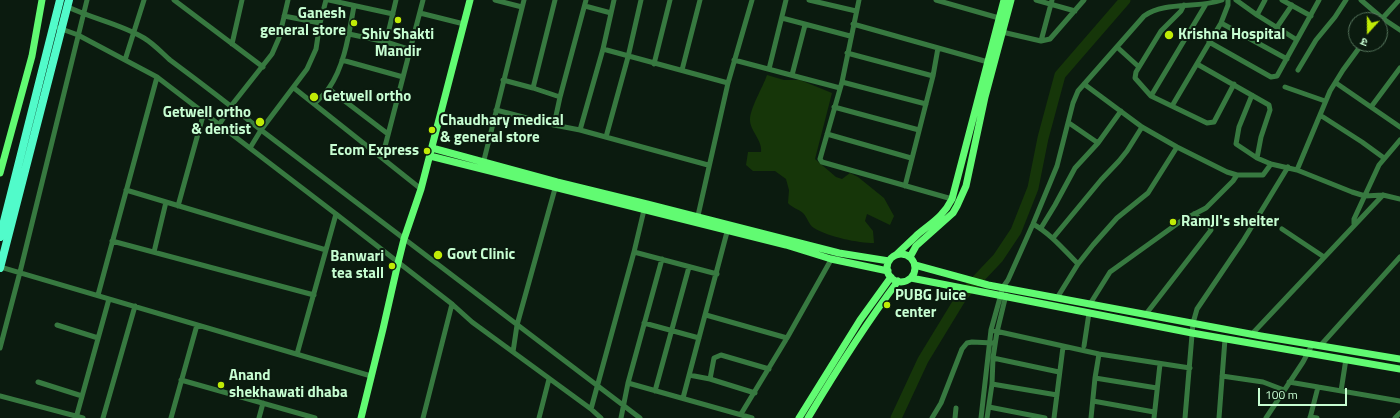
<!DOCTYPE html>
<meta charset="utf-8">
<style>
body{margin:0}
#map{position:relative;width:1400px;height:418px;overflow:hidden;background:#0b1b0f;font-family:"Titillium Web","Noto Sans Devanagari",sans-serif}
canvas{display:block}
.north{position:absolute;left:1348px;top:12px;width:40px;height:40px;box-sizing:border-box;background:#0b1b0f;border:1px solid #56765d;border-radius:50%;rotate:201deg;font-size:11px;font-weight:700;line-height:16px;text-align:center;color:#c7fed2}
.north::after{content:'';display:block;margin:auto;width:14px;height:18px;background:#c0eb06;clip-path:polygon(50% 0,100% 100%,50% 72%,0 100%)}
.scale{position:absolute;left:1258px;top:388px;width:89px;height:18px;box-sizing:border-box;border:2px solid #c7fed2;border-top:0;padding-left:5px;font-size:12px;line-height:14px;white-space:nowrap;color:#c7fed2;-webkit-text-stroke:3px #0b1b0f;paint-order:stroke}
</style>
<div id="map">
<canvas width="1400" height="418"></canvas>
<div class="north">उ</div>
<div class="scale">100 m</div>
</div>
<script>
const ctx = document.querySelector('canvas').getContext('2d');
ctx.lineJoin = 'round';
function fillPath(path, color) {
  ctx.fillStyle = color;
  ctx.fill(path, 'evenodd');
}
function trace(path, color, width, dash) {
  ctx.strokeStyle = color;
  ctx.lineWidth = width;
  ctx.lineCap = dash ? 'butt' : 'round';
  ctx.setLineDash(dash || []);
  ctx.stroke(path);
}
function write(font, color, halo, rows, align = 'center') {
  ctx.font = font + ' "Titillium Web",sans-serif';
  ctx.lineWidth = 4;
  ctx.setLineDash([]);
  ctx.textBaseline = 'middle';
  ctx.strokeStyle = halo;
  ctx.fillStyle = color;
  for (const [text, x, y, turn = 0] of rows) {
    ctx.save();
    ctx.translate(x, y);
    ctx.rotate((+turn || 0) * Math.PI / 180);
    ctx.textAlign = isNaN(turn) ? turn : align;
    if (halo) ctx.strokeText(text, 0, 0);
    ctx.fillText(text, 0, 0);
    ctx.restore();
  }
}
fillPath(new Path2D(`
 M767 75 784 80H800L832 93 815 159 836 177 842 179 850 173 858 177 884 198 894 216 890 225 867 214 865 221 873 231 874 243C858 243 829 237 814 228 808 224 808 218 803 213 799 209 792 208 788 203L789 190 786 179 775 171H753L746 165 748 152H761C763 141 750 131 750 120 750 108 763 87 767 75Z`), '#163609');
trace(new Path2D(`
 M896 418 923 360 962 296 998 258 1016 231 1033 188 1043 138 1060 75 1125 0`), '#163609', 11);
trace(new Path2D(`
 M174 0 263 67
 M329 0 393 14
 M495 0 522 7
 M809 0 856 11
 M859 0 842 82 820 159 822 162 952 199
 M936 0 999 18
 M1036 0 1075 11
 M1236 0 1257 15 1297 40
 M1282 0 1311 16
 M1361 0 1382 18 1400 30
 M1184 5 1181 11 1161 31 1136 72 1135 78 1151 96 1207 123 1214 122 1234 84
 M585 6 611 13
 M68 7C93 19 121 24 144 38 154 44 162 53 170 60 201 83 231 106 261 130L640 418
 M420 13 464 24
 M1257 15 1265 0
 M284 16 320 23
 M782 18 850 36
 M1381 20 1399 0
 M1221 23 1287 59
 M853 24 988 62
 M1277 27 1292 5
 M59 28 78 35 157 77 336 214 452 304 472 322 591 409 601 418
 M1002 32 1041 41 1050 39 1084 0
 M349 34 386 42 411 50
 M1041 41 1052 0
 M386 42 396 0
 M1209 42 1271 77 1277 76 1319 0
 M232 44 242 0
 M1117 47 1139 67
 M603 49 728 83
 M847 53 933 76
 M125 60 144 0
 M342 60 403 77
 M734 60 840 88
 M654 64 670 0
 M1197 64 1269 105 1270 110 1261 137 1257 158
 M769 69 786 0
 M682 70 700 0
 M1298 70 1316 40 1335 17 1346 0
 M792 75 805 25
 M503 80 533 88 560 97
 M842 82 926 104
 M1336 83 1400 127
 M1084 84 1142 127 1177 147 1227 172 1237 175H1263L1271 164
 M1285 87 1325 101
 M294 88 421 189
 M533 88 555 0
 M329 89 388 134
 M1252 95 1239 127 1236 144 1257 158 1271 164 1297 170 1352 192 1365 196 1383 195 1400 199
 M1151 96 1206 4
 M314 104C319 99 325 94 329 88 345 65 349 33 354 6
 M1172 106 1221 23 1228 5V0
 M834 107 919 130
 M1371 107 1400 68
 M496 110 554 125 580 130 708 165
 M1320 115 1362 142 1384 158
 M1069 123 1098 143
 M219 125 231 106 272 54 279 38 288 0
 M554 125 560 97 586 0
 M580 130 603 49 614 0
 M827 134 911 158
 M606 137 628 57 641 0
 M250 148 261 130 307 69 316 49 320 23 326 0
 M382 158 423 0
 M483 164 524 0
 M1297 170 1330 91 1343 70 1362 44
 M905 186 933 76 938 48
 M126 190 326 250
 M178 206 204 112
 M697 220 728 83 752 0
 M1033 224C1051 234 1064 250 1078 264
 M1354 224V219L1379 165 1400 140
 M1041 228 1055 205 1075 168 1098 143 1121 111
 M1282 229 1324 257
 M1053 238 1101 180 1119 161 1127 151 1142 127
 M112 241 314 295
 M154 252 166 202
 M634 252 717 274
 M0 267 371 376
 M98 295 157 77
 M1057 298 1078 264 1093 245 1117 218 1148 193 1177 147
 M1090 304 1110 272 1181 221 1206 208 1233 181 1237 175
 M1146 314 1211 230 1210 227 1194 214
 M706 315 787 338
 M644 323 699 338
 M57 325 98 338
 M991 330 1099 354 1190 368
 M1252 334 1383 195
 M1084 346 1089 313H1092
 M1320 346 1400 257
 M0 348 20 272 87 0
 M513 352 517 325 556 185
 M297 354 336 214
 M993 358 1059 372
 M689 375 710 379 755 393
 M1222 376 1263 382 1284 390
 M1095 378 1157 388
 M710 379 714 358 721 355 769 369
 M181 380 315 418
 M38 382 82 396
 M1289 382 1400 401
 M628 383 752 418
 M992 384 1057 395
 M655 391 689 267
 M1341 391 1346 359
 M0 396 83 418
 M683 398 727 232
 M1093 401 1154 412
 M989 407 1045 418
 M591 409 634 252 644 210
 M741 414 787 338 832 258
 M1310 417 1317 418
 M76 418 109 299
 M103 418 135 306
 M171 418 197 325
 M259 418 263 403
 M423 418 452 304
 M539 418 549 379
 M621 418 628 383 662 259
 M932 418 941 403 962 349 967 343 972 342 993 343
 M955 418 956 408
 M981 418 991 330 1003 287 1008 280 1033 224 1057 166 1073 103 1078 91 1144 16C1165 1 1198 9 1222 0
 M987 418 992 384 993 358 997 332 1006 295
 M1054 418 1063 347
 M1091 418 1095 378 1099 354
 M1154 418 1160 364
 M1185 418 1193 323 1197 309 1243 241 1288 167
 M1219 418 1225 339
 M1266 418 1303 362 1312 345
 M1310 418 1318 387
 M1395 418 1400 413`), '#377940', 5);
trace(new Path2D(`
 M432 148 557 182 647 204 839 253 889 261
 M430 156 786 245 831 259 888 271
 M0 173 32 56 42 0
 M887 268a14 14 0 1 1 28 0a14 14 0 1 1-28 0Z
 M896 255C903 248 910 242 917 235 931 223 943 217 952 199L1004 0
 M910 257 916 246 953 213 957 206 966 186 985 97 1011 0
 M915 265 988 285 1261 336 1400 359
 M911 278 1192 333 1400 369
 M361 418 383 329 398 263 404 239 421 189 470 0
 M799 418 860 320 891 277
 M808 418C836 371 865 325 898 281`), '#61fb72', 7);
trace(new Path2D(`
 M0 237 60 0
 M0 268 69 0`), '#51fbca', 8);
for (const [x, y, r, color] of [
 [398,20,4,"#c0eb06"],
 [354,23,4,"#c0eb06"],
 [1169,35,5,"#c0eb06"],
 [314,97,5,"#c0eb06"],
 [260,122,5,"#c0eb06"],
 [432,130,4,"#c0eb06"],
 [427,151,4,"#c0eb06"],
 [1173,222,4,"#c0eb06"],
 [438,255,5,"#c0eb06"],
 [392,266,4,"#c0eb06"],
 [887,305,4,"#c0eb06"],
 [221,385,4,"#c0eb06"]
]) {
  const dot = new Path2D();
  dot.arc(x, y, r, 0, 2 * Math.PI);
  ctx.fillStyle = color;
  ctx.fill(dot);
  trace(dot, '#0b1b0f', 1.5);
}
write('bold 15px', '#c7fed2', '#0b1b0f', [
 ["Ganesh",346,14,"right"],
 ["general store",346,31,"right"],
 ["Shiv Shakti",398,35,"center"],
 ["Mandir",398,52,"center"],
 ["Krishna Hospital",1178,35],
 ["Getwell ortho",323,97],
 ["Getwell ortho",251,113,"right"],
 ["& dentist",251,130,"right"],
 ["Chaudhary medical",440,121],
 ["& general store",440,138],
 ["Ecom Express",419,151,"right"],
 ["RamJI's shelter",1181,222],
 ["Govt Clinic",447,255],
 ["Banwari",384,257,"right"],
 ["tea stall",384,274,"right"],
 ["PUBG Juice",895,296],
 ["center",895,313],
 ["Anand",229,376],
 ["shekhawati dhaba",229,393]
], 'left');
</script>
